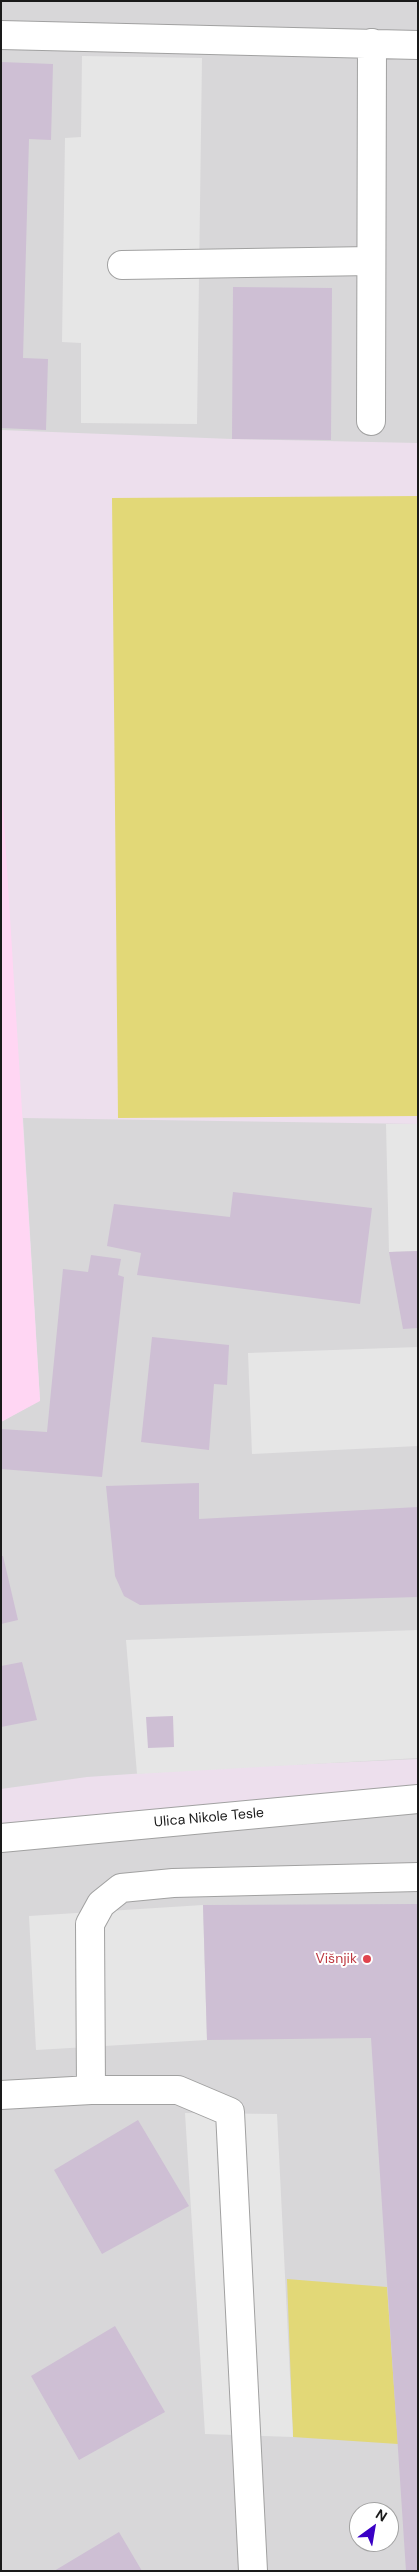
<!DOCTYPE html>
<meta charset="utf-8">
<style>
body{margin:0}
#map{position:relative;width:419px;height:2572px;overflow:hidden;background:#eddfed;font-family:"DM Sans",sans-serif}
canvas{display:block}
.frame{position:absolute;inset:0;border:2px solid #1a1a1a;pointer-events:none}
.north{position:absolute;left:349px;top:2502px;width:50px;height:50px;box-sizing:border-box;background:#fff;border:1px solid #a3a3a3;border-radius:50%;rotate:32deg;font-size:14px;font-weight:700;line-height:20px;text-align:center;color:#1a1a1a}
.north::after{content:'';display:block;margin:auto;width:18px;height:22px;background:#3a00c5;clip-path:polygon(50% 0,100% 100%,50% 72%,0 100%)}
</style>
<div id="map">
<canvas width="419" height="2572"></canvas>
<div class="frame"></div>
<div class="north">N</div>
</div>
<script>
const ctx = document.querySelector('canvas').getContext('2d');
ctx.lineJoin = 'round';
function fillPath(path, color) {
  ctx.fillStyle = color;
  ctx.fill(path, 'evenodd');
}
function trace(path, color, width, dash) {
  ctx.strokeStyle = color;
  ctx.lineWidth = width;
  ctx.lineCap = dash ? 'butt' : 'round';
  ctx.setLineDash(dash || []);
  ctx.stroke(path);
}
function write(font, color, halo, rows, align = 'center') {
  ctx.font = font + ' "DM Sans",sans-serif';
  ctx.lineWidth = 4;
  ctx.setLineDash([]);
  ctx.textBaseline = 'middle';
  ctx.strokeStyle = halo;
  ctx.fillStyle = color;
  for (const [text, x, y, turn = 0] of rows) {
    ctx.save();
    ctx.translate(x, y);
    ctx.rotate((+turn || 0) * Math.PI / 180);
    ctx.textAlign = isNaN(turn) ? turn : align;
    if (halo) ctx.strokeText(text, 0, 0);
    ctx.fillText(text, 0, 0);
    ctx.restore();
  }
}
fillPath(new Path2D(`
 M1 1H418V443L232 439 1 430Z
 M23 1118 418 1124V1759L220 1768 87 1777 1 1789V1422L40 1400Z
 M418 1799V2571H1V1838ZM359 2512H389V2542H359Z`), '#d8d7d9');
fillPath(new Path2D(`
 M1 772 40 1401 1 1422Z`), '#ffd6f3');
fillPath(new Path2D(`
 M418 496V1116L118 1118 112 498Z
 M287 2279 387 2287 398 2444 293 2437Z`), '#e2d877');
fillPath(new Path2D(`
 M82 56 202 58 197 424 81 423V343L62 342 65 138 81 137Z
 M386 1124H418V1251L389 1252Z
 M418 1347V1446L252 1454 248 1353Z
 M418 1630V1758L137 1774 126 1640Z
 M203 1905 207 2040 36 2050 29 1916Z
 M185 2113 277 2114 293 2437 205 2434Z`), '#e6e6e6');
fillPath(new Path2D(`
 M1 62 53 64 51 140 29 139 23 358 48 359 46 430 1 428Z
 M233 287 332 288 331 440 232 439Z
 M233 1192 372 1208 360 1304 137 1275 141 1253 107 1246 114 1204 230 1217Z
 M418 1251V1328L403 1329 389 1252Z
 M91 1255 121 1259 118 1275 124 1277 102 1477 1 1469V1429L47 1432 63 1269 88 1272Z
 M152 1337 229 1345 227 1385 214 1384 209 1450 141 1442Z
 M199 1483V1519L418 1507V1597L140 1605 124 1596 115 1576 106 1486Z
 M1 1556H3L18 1620 1 1624Z
 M22 1662 37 1720 1 1727V1666Z
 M173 1716 174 1747 148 1748 146 1717Z
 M414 1904H418V2571H406L371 2038 207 2040 203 1905Z
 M138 2120 189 2206 102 2254 54 2170Z
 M115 2326 165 2412 79 2460 31 2376Z
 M119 2532 142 2571H54Z`), '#cebfd4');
const minor = new Path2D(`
 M1 35 418 45
 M122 265 371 261
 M371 421 372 43
 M1 1838 418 1799
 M91 2090 90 1924 101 1904 121 1888 173 1883 418 1877
 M1 2095 91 2090H178L230 2112 253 2571`);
trace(minor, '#a1a1a1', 30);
trace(minor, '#fff', 28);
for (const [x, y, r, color] of [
 [367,1959,5,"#e0444e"]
]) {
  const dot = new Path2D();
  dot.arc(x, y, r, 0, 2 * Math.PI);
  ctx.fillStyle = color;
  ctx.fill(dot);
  trace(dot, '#fff', 2);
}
write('14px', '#1a1a1a', '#fff', [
 ["Ulica Nikole Tesle",209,1818,-5]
]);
write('14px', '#be3a42', '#fff', [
 ["Višnjik",357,1959]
], 'right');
</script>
